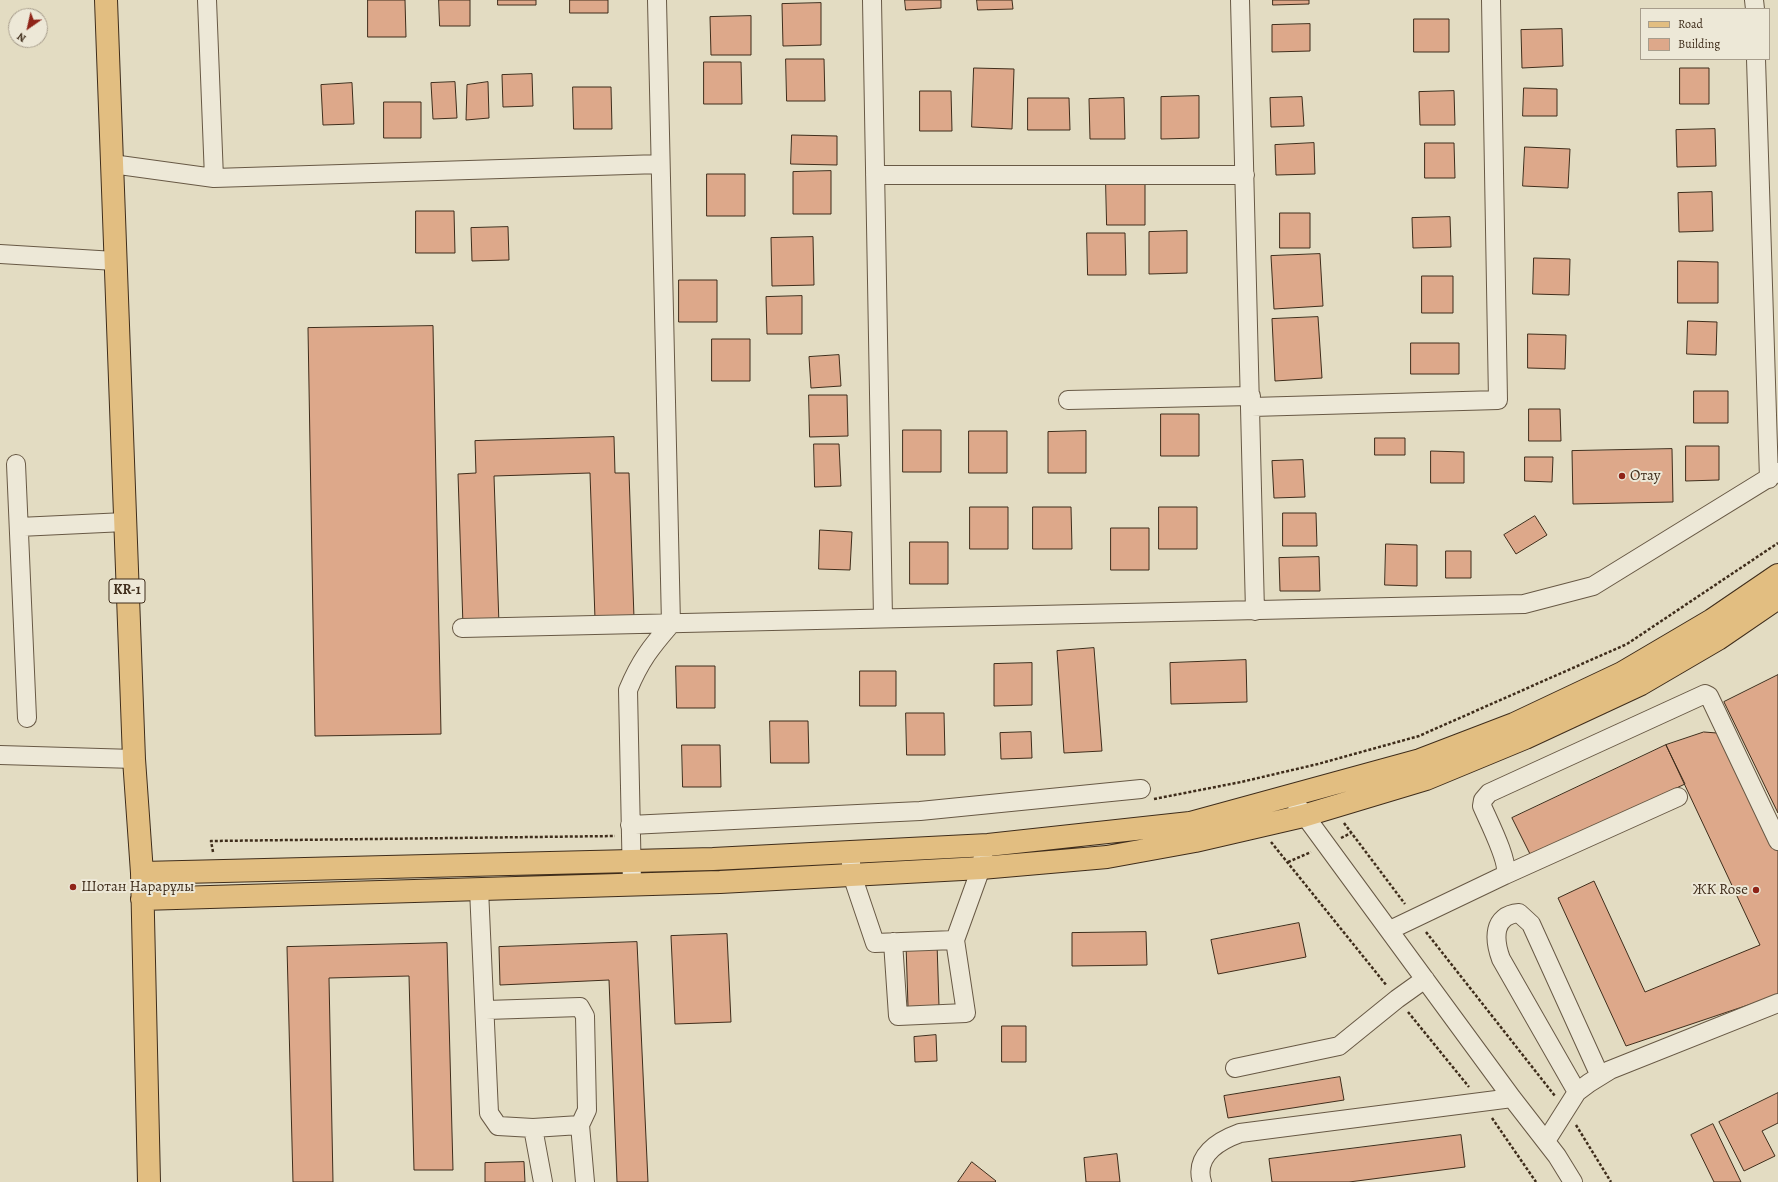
<!DOCTYPE html>
<meta charset="utf-8">
<style>
body{margin:0}
#map{position:relative;width:1778px;height:1182px;overflow:hidden;background:#e3dcc2;font-family:Alegreya,serif}
canvas{display:block}
.legend{position:absolute;left:1640px;top:8px;width:130px;height:52px;box-sizing:border-box;background:#ede8d7;border:1px solid #a79d8c;margin:0;padding:5px 7px;list-style:none;font-size:12px;color:#3f2d1b}
.legend li{display:flex;align-items:center;gap:8px;height:20px}
.legend b{width:20px;border:1px solid #a79d8c}
.north{position:absolute;left:8px;top:8px;width:40px;height:40px;box-sizing:border-box;background:#ede8d7;border:1px solid #a79d8c;border-radius:50%;rotate:214deg;font-size:11px;font-weight:700;line-height:16px;text-align:center;color:#3f2d1b}
.north::after{content:'';display:block;margin:auto;width:14px;height:18px;background:#8f2418;clip-path:polygon(50% 0,100% 100%,50% 72%,0 100%)}
</style>
<div id="map">
<canvas width="1778" height="1182"></canvas>
<ul class="legend">
<li><b style="height:5px;background:#e2be81"></b>Road</li>
<li><b style="height:11px;background:#dda88a"></b>Building</li>
</ul>
<div class="north">N</div>
</div>
<script>
const ctx = document.querySelector('canvas').getContext('2d');
ctx.lineJoin = 'round';
function fillPath(path, color) {
  ctx.fillStyle = color;
  ctx.fill(path, 'evenodd');
}
function trace(path, color, width, dash) {
  ctx.strokeStyle = color;
  ctx.lineWidth = width;
  ctx.lineCap = dash ? 'butt' : 'round';
  ctx.setLineDash(dash || []);
  ctx.stroke(path);
}
function write(font, color, halo, rows, align = 'center') {
  ctx.font = font + ' Alegreya,serif';
  ctx.lineWidth = 4;
  ctx.setLineDash([]);
  ctx.textBaseline = 'middle';
  ctx.strokeStyle = halo;
  ctx.fillStyle = color;
  for (const [text, x, y, turn = 0] of rows) {
    ctx.save();
    ctx.translate(x, y);
    ctx.rotate((+turn || 0) * Math.PI / 180);
    ctx.textAlign = isNaN(turn) ? turn : align;
    if (halo) ctx.strokeText(text, 0, 0);
    ctx.fillText(text, 0, 0);
    ctx.restore();
  }
}
const building = new Path2D(`
 M368 0H405L406 37H368Z
 M439 0H470V26H440Z
 M498 0H536V5H498Z
 M570 0H608V13H570Z
 M905 0H941V8L906 10Z
 M977 0H1012L1013 9 978 10Z
 M1273 0H1309V4L1273 5Z
 M821 3V45L783 46 782 4Z
 M751 16V55H711L710 17Z
 M1414 19H1449V52H1414Z
 M1310 24V51L1272 52V25Z
 M1562 29 1563 66 1522 68 1521 30Z
 M786 59H824L825 101H787Z
 M704 62H741L742 104H704Z
 M974 68 1014 69 1012 129 972 127Z
 M1680 68H1709V104H1680Z
 M532 74 533 106 503 107 502 75Z
 M455 82 457 118 433 119 431 83Z
 M488 82 489 118 466 120 467 85Z
 M352 83 354 124 323 125 321 85Z
 M573 87H611L612 129H574Z
 M1524 88 1557 89V116H1523Z
 M920 91H951L952 131H920Z
 M1454 91 1455 125H1420L1419 92Z
 M1199 96V138L1161 139V97Z
 M1302 97 1304 126 1271 127 1270 98Z
 M1028 98H1069L1070 130H1028Z
 M1124 98 1125 139H1090L1089 99Z
 M384 102H421V138H384Z
 M1715 129 1716 166 1677 167 1676 130Z
 M792 135 837 136V165L791 164Z
 M1314 143 1315 174 1276 175 1275 145Z
 M1425 143H1454L1455 178H1425Z
 M1525 147 1570 149 1568 188 1523 186Z
 M831 171V214H793V172Z
 M707 174H745V216H707Z
 M1106 183H1145V225H1107Z
 M1712 192 1713 231 1679 232 1678 193Z
 M416 211H454L455 253H416Z
 M1280 213H1310V248H1280Z
 M1450 217 1451 247 1413 248 1412 218Z
 M508 227 509 260 472 261 471 228Z
 M1187 231V273L1149 274V232Z
 M1087 233H1125L1126 275H1088Z
 M813 237 814 285 772 286 771 238Z
 M1320 254 1323 306 1274 309 1271 256Z
 M1534 258 1570 259 1569 295 1533 294Z
 M1678 261 1718 262V303H1678Z
 M1422 276H1453V313H1422Z
 M679 280H717V322H679Z
 M802 296V334H767L766 297Z
 M1318 317 1322 378 1275 381 1272 319Z
 M1688 321 1717 322 1716 355 1687 354Z
 M433 326 441 734 315 736 308 328Z
 M1528 334 1566 335 1565 369 1528 368Z
 M712 339H750V381H712Z
 M1411 343H1459V374H1411Z
 M839 355 841 386 811 388 809 357Z
 M1694 391H1728V423H1694Z
 M809 395H847L848 436 810 437Z
 M1529 409H1560L1561 441H1529Z
 M1161 414H1199V456H1161Z
 M903 430H941V472H903Z
 M969 431H1007V473H969Z
 M1086 431V473H1048V432Z
 M614 437 615 473H629L634 618 595 619 590 473 494 476 499 625 463 626 458 474 476 473 475 441Z
 M1375 438H1405V455H1375Z
 M814 444H839L841 486 815 487Z
 M1686 446H1719V480L1686 481Z
 M1672 449 1673 502 1573 504 1572 451Z
 M1431 451 1464 452V483H1431Z
 M1525 457H1553L1552 482 1525 481Z
 M1303 460 1305 497 1274 498 1272 461Z
 M970 507H1008V549H970Z
 M1033 507H1071L1072 549H1033Z
 M1159 507H1197V549H1159Z
 M1283 513H1316L1317 546H1283Z
 M1535 516 1547 535 1516 554 1504 535Z
 M1111 528H1149V570H1111Z
 M820 530 852 532 850 570 819 569Z
 M910 542H948V584H910Z
 M1386 544 1417 545V586L1385 585Z
 M1446 551H1471V578H1446Z
 M1319 557 1320 591H1280L1279 558Z
 M1094 648 1102 751 1064 753 1057 651Z
 M1246 660 1247 702 1171 704 1170 663Z
 M1032 663V705L994 706V664Z
 M676 666H715V708H677Z
 M860 671H896V706H860Z
 M1778 675V813L1724 702Z
 M906 713H944L945 755H907Z
 M770 721H808L809 763H771Z
 M1031 732 1032 758 1001 759 1000 733Z
 M1704 732 1717 733 1727 741 1778 850V995L1626 1046 1558 898 1594 881 1645 992 1760 945 1666 745Z
 M682 745H720L721 787H683Z
 M1666 745 1685 784 1531 856 1512 818Z
 M1299 923 1306 957 1218 974 1211 940Z
 M1146 932 1147 965 1072 966V933Z
 M727 934 731 1022 675 1024 671 936Z
 M637 942 648 1182H617L609 980 500 985 499 947Z
 M447 943 453 1170H414L409 976 329 978 333 1182H293L287 947Z
 M937 943 939 1006 908 1007 906 944Z
 M1002 1026H1026V1062H1002Z
 M936 1035 937 1061 915 1062 914 1037Z
 M1340 1077 1344 1100 1228 1118 1224 1096Z
 M1778 1093V1123L1762 1131 1775 1156 1744 1171 1719 1122Z
 M1713 1124 1741 1182H1714L1691 1135Z
 M1461 1135 1465 1167 1349 1182H1272L1269 1159Z
 M1117 1154 1120 1182H1086L1084 1158Z
 M524 1162 525 1182H485V1163Z
 M972 1162 996 1181 995 1182H958Z`);
fillPath(building, '#dda88a');
trace(building, '#3f2d1b', 1);
const minor = new Path2D(`
 M207 0 214 178
 M872 0 883 618
 M1240 0 1255 611
 M1754 0 1755 9
 M1756 59 1769 479
 M112 164 214 178 660 164
 M875 175H1245
 M0 254 115 261
 M1068 400 1251 396
 M1252 407 1498 400 1491 0
 M16 464 27 718
 M19 527 125 522
 M462 628 1524 604 1593 586 1778 472
 M0 755 134 759
 M1297 805 1512 1098 1557 1156 1573 1182
 M630 825 920 811 1141 789
 M851 863 852 875 875 943 955 940 981 868 983 856
 M1505 875 1678 797
 M632 884 628 690C640 661 651 647 671 624L657 0
 M479 889 489 1113 498 1126 533 1128 580 1125 587 1110 585 1016 580 1007 486 1010
 M1390 930 1505 875C1510 863 1488 820 1482 806L1483 800 1489 793 1705 694 1709 696 1778 841
 M893 942 898 1016 966 1013 955 940
 M1235 1068 1339 1046 1397 999 1425 979
 M1577 1092 1501 959C1494 940 1492 915 1519 913L1531 924 1600 1076
 M580 1125 585 1182
 M533 1128 543 1182
 M1546 1141 1577 1092 1589 1083 1610 1070 1778 1003
 M1202 1182C1194 1156 1218 1141 1240 1133L1512 1098`);
const major = new Path2D(`
 M106 0 134 759 142 873 149 1182
 M142 873 713 859 988 845 1190 823 1420 760 1514 724 1622 673 1712 620 1778 575
 M142 899 720 882 981 868 1107 857 1195 841 1303 816 1426 779 1525 738 1641 684 1718 639 1778 598`);
trace(minor, '#685945', 20);
trace(major, '#3f2d1b', 24);
trace(new Path2D(`
 M1154 799 1241 782 1318 764 1419 736 1627 644 1778 543
 M1344 823 1405 904
 M1341 838 1351 833
 M1271 842 1387 986
 M213 852 211 841 615 836
 M1288 862 1311 852
 M1426 932 1555 1096
 M1408 1012 1469 1087
 M1492 1118 1536 1182
 M1576 1125 1611 1182`), '#3f2d1b', 2.5, [3, 2]);
trace(minor, '#ede8d7', 18);
trace(major, '#e2be81', 22);
for (const [x, y, r, color] of [
 [1622,476,4,"#8f2418"],
 [73,887,4,"#8f2418"],
 [1756,890,4,"#8f2418"]
]) {
  const dot = new Path2D();
  dot.arc(x, y, r, 0, 2 * Math.PI);
  ctx.fillStyle = color;
  ctx.fill(dot);
  trace(dot, '#ede8d7', 1.5);
}
for (const [x, y, w] of [
 [127,591,36]
]) {
  const box = new Path2D();
  box.roundRect(x - w / 2, y - 12, w, 24, 3);
  ctx.fillStyle = '#ede8d7';
  ctx.fill(box);
  trace(box, '#3f2d1b', 1);
}
write('bold 14px', '#3f2d1b', null, [
 ["KR-1",127,591]
]);
write('15px', '#3f2d1b', '#ede8d7', [
 ["Отау",1630,476],
 ["Шотан Нарарұлы",81,887],
 ["ЖК Rose",1748,890,"right"]
], 'left');
</script>
